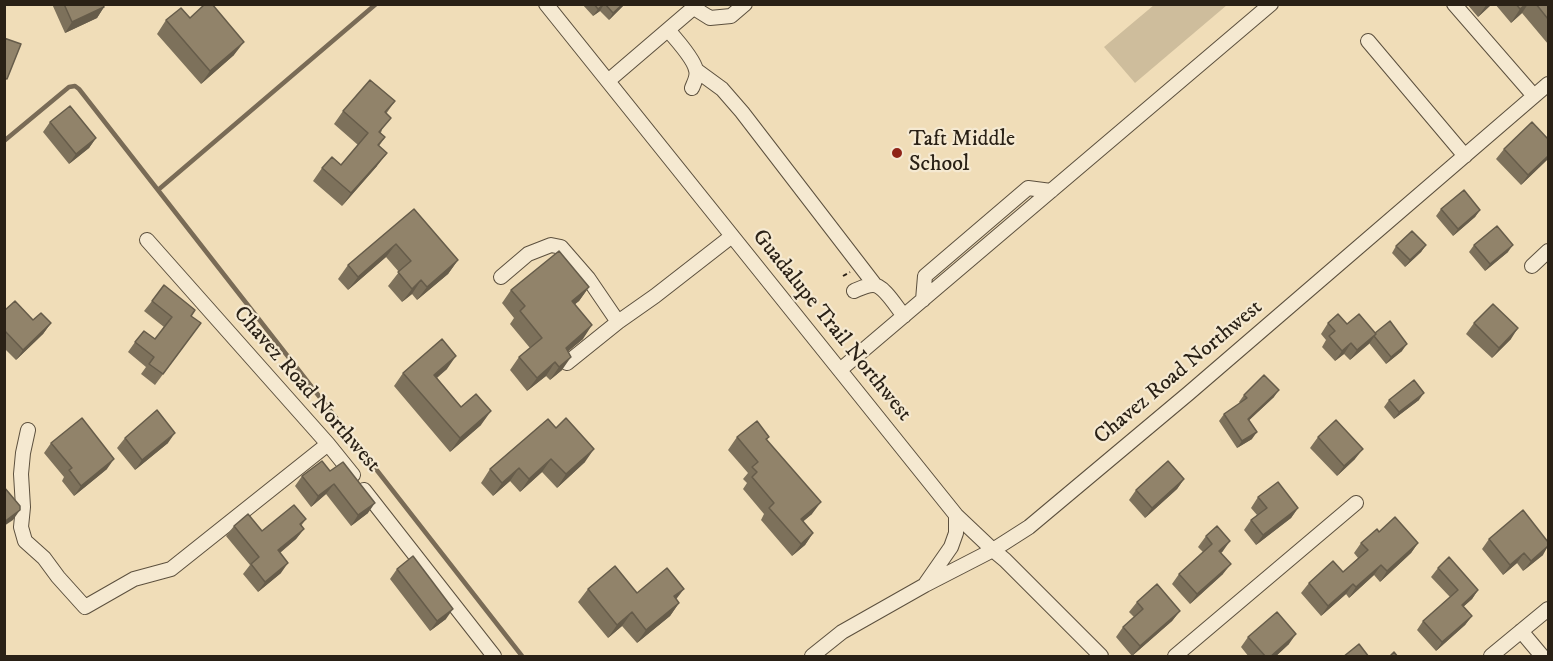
<!DOCTYPE html>
<style>
body{margin:0}
#map{position:relative;width:1553px;height:661px;overflow:hidden;background:#f0ddb8;font-family:"IM FELL DW Pica",serif}
canvas{display:block}
.frame{position:absolute;inset:0;border:6px solid #2a2116;pointer-events:none}
</style>
<div id="map">
<canvas width="1553" height="661"></canvas>
<div class="frame"></div>
</div>
<script>
const ctx = document.querySelector('canvas').getContext('2d');
ctx.lineJoin = 'round';
function fillPath(path, color) {
  ctx.fillStyle = color;
  ctx.fill(path, 'evenodd');
}
function trace(path, color, width, dash) {
  ctx.strokeStyle = color;
  ctx.lineWidth = width;
  ctx.lineCap = dash ? 'butt' : 'round';
  ctx.setLineDash(dash || []);
  ctx.stroke(path);
}
function write(font, color, halo, rows, align = 'center') {
  ctx.font = font + ' "IM FELL DW Pica",serif';
  ctx.lineWidth = 4.5;
  ctx.setLineDash([]);
  ctx.textBaseline = 'middle';
  ctx.strokeStyle = halo;
  ctx.fillStyle = color;
  for (const [text, x, y, turn = 0] of rows) {
    ctx.save();
    ctx.translate(x, y);
    ctx.rotate((+turn || 0) * Math.PI / 180);
    ctx.textAlign = isNaN(turn) ? turn : align;
    if (halo) ctx.strokeText(text, 0, 0);
    ctx.fillText(text, 0, 0);
    ctx.restore();
  }
}
fillPath(new Path2D(`
 M1154 5H1227L1135 83 1104 47Z`), '#cebd9c');
trace(new Path2D(`
 M4 141 69 87 75 86 79 89 522 656
 M158 190 376 4`), '#796b56', 4.5);
const minor = new Path2D(`
 M546 4 956 515 993 550 1005 560 1101 656
 M1454 4 1534 96
 M694 8 710 18 731 16 745 4
 M668 30C676 39 694 59 696 70 698 76 694 83 692 88
 M1368 41 1465 156
 M696 70 722 89 742 112 875 285
 M608 81 698 4
 M147 240 328 444 353 475
 M1532 266 1548 251
 M501 277 528 254 551 245 561 247 588 278 618 322 655 296 732 236
 M854 291C859 289 866 285 873 285 884 285 897 308 904 316
 M923 300 925 276 1028 188 1051 191
 M567 363 618 322
 M840 370 1271 4
 M28 430 23 453 21 474 23 507 21 527 25 541 44 558 58 577 85 607 134 579 171 569 328 444
 M364 490 494 656
 M926 583 951 547 956 533V515
 M1521 631 1542 656
 M812 656 842 632 925 585 993 550 1029 527 1189 393 1548 84
 M1175 656 1356 503
 M1491 656 1548 609`);
trace(minor, '#5c503e', 16);
trace(new Path2D(`
 M843 276 850 272`), '#2a2116', 2, [4.5, 3]);
trace(minor, '#f5e9d1', 14);
fillPath(new Path2D(`
 M52 4H103L104 7 97 18 65 33Z
 M582 4H625L609 20 600 11 593 16Z
 M1467 4H1492L1478 17Z
 M1495 4H1548V44L1522 13 1511 23Z
 M190 18 234 55 201 84 157 34 166 20Z
 M395 101 386 114 381 133 385 137 379 146 377 166 342 206 313 181 322 168 341 165 358 145 334 124 343 111Z
 M50 122 96 138 89 148 69 164 43 132Z
 M1504 149 1548 159 1521 185 1496 159Z
 M414 209 458 260 448 274 417 300 412 294 402 302 388 286 399 272 386 257 348 290 338 279 348 265Z
 M1441 209 1480 210 1475 217 1453 236 1436 216Z
 M1426 245 1421 252 1405 267 1392 253 1396 246Z
 M1474 245 1508 252 1485 271 1469 252Z
 M589 287 579 301 575 304 583 339 568 351 562 370 550 380 546 376 527 391 510 370 519 357 530 348 510 324 514 318 502 303 511 290Z
 M152 301 191 316 201 323 155 385 141 374 146 367 128 352 135 342 155 339 164 327 144 311Z
 M4 311 33 320 51 323 43 334 16 360 4 348Z
 M1328 323 1347 324 1375 333 1402 351 1386 364 1369 343 1350 360 1344 354 1335 361 1322 347 1326 340 1321 334Z
 M1474 323 1511 339 1492 358 1466 334Z
 M447 369 437 378 461 407 481 425 450 452 394 386 403 373Z
 M1244 395 1274 397 1249 420 1252 439 1237 448 1219 421 1224 414 1240 403 1239 402Z
 M1389 400H1419L1394 419 1384 407Z
 M548 419 585 462 557 488 542 472 520 492 510 481 493 496 481 483 490 469Z
 M737 437H769L767 440 812 514 803 521 813 533 805 545 792 556 761 520 764 514 743 489 747 483 743 479 748 473 728 450Z
 M1318 437 1355 459 1337 476 1310 448Z
 M125 438 168 443 135 470 117 448Z
 M51 443 107 469 74 496 62 481 64 477 44 453Z
 M330 471 368 513 351 526 326 494 311 507 295 486 302 476Z
 M1184 479 1177 489 1145 518 1129 500 1136 490Z
 M1258 497 1298 508 1291 518 1256 545 1244 530 1251 520 1257 515 1251 508Z
 M306 519 301 526 304 529 296 539 280 553 281 573 258 592 243 574 250 565 226 536 234 526 262 531Z
 M1379 532 1418 543 1411 553 1380 582 1374 575 1349 598 1346 594 1321 616 1301 593 1309 583 1343 572 1358 558 1354 553 1361 543Z
 M1206 536 1223 551 1221 553 1223 574 1190 604 1172 584 1179 574 1203 552 1198 547Z
 M1489 539 1543 555 1523 571 1517 563 1503 575 1482 549Z
 M1438 568 1478 590 1472 599 1463 607 1472 616 1465 625 1436 651 1417 630 1423 621 1450 597 1431 577Z
 M397 569 446 619 430 631 390 579Z
 M588 589 637 593 676 599 679 603 670 616 637 643 622 626 608 638 578 602Z
 M1137 602 1180 611 1172 621 1132 656 1116 637 1123 627 1134 617 1129 612Z
 M1248 637 1289 644 1275 657H1249L1241 647Z`), '#7d715b');
fillPath(new Path2D(`
 M604 4 600 11 593 16 598 9Z
 M623 4H625L609 20 613 13Z
 M1487 4H1492L1478 17Z
 M1526 4H1528L1522 13 1511 23 1520 9Z
 M104 7 97 18 65 33 72 22Z
 M244 42 234 55 201 84 210 71Z
 M96 138 89 148 69 164 76 154Z
 M387 153 377 166 342 206 351 193Z
 M1548 156V159L1521 185 1528 175Z
 M1480 210 1475 217 1453 236 1458 229Z
 M396 244 386 257 348 290 358 277Z
 M1426 245 1421 252 1405 267 1410 260Z
 M1513 245 1508 252 1485 271 1490 264Z
 M458 260 448 274 417 300 427 287Z
 M421 280 412 294 402 302 412 289Z
 M589 287 579 301 563 314 572 301Z
 M51 323 43 334 16 360 23 350Z
 M592 325 583 339 557 361 566 348Z
 M1518 328 1511 339 1492 358 1499 348Z
 M1376 334 1369 344 1350 360 1357 350Z
 M1351 343 1344 354 1335 361 1342 351Z
 M1407 344 1402 351 1386 364 1391 357Z
 M456 356 447 369 424 388 434 375Z
 M571 357 562 370 550 380 559 367Z
 M555 362 546 376 527 391 537 378Z
 M1279 390 1274 397 1243 426 1248 419Z
 M1424 393 1419 400 1394 419 1399 412Z
 M491 411 481 425 450 452 460 438Z
 M1257 432 1252 439 1237 448 1242 441Z
 M175 433 168 443 135 470 142 460Z
 M594 449 585 462 557 488 566 474Z
 M1363 449 1355 459 1337 476 1344 466Z
 M114 459 107 469 74 496 81 486Z
 M551 459 542 472 520 492 529 479Z
 M519 468 510 481 493 496 502 483Z
 M1184 479 1177 489 1145 518 1152 508Z
 M334 484 326 494 311 507 318 496Z
 M821 502 812 514 792 531 801 519Z
 M375 503 368 513 351 526 358 515Z
 M1298 508 1291 518 1256 545 1263 535Z
 M20 510 13 520 4 526V522Z
 M304 529 296 539 270 561 278 550Z
 M813 533 805 545 792 556 801 544Z
 M1230 541 1223 551 1212 561 1219 551Z
 M1418 543 1411 553 1380 582 1387 571Z
 M1548 546 1543 555 1523 571 1531 561Z
 M1524 553 1517 563 1503 575 1510 565Z
 M288 563 281 573 258 592 265 582Z
 M1231 564 1223 574 1190 604 1197 594Z
 M1381 565 1374 575 1349 598 1356 587Z
 M1353 584 1346 594 1321 616 1328 606Z
 M684 589 674 602V596Z
 M1478 590 1472 599 1455 614 1462 605Z
 M679 603 670 616 637 643 646 630Z
 M453 609 446 619 430 631 437 621Z
 M1180 611 1172 621 1132 656 1140 646Z
 M632 612 622 626 608 638 617 625Z
 M1472 616 1465 625 1436 651 1442 642Z
 M1296 634 1289 644 1275 657H1270Z`), '#665c4a');
const building = new Path2D(`
 M64 4H103L104 7 72 22Z
 M205 4H212L244 42 210 71 166 20 181 8 190 18Z
 M594 4H604L598 9Z
 M605 4H623L613 13Z
 M1516 4H1526L1520 9Z
 M1536 4H1548V19Z
 M4 38 21 44 7 79 4 78Z
 M370 80 395 101 385 112 391 118 379 132 385 137 378 145 387 153 351 193 322 168 332 157 341 165 368 133 343 111Z
 M70 106 96 138 76 154 50 122Z
 M1532 122 1548 139V156L1528 175 1504 149Z
 M1464 190 1480 210 1458 229 1441 209Z
 M414 209 458 260 427 287 421 280 412 289 398 272 411 261 396 244 358 277 348 265Z
 M1497 226 1513 245 1490 264 1474 245Z
 M1412 231 1426 245 1410 260 1396 246Z
 M559 251 589 287 572 301 592 325 566 348 571 357 559 367 555 362 537 378 519 357 542 338 520 311 525 306 511 290Z
 M164 285 195 310 191 316 201 323 163 374 149 364 154 357 135 342 144 331 155 339 172 317 152 301Z
 M15 301 33 320 41 313 51 323 23 350 4 330V311Z
 M1493 304 1518 328 1499 348 1474 323Z
 M1338 314 1347 324 1359 314 1376 334 1357 350 1351 343 1342 351 1329 336 1335 331 1328 323Z
 M1390 321 1407 344 1391 357 1374 336 1376 334 1375 333Z
 M442 339 456 356 434 375 461 407 476 394 491 411 460 438 403 373Z
 M1264 375 1279 390 1248 419 1257 432 1242 441 1224 414 1247 398 1244 395Z
 M1414 380 1424 393 1399 412 1389 400Z
 M157 410 175 433 142 460 125 438Z
 M82 418 114 459 81 486 69 470 72 468 51 443Z
 M566 418 594 449 566 474 551 459 529 479 519 468 502 483 490 469 548 419 556 428Z
 M1336 420 1363 449 1344 466 1318 437Z
 M757 421 769 437 766 439 821 502 801 519 813 533 801 544 769 508 774 503 752 477 757 472 752 467 758 462 737 437Z
 M322 461 330 471 343 462 375 503 358 515 334 484 318 496 302 476Z
 M1168 461 1184 479 1152 508 1136 490Z
 M1278 482 1298 508 1263 535 1251 520 1267 508 1258 497Z
 M4 487 20 506V510L4 522Z
 M294 505 306 519 300 524 304 529 278 550 288 563 265 582 251 564 259 557 234 526 248 514 262 531Z
 M1523 510 1548 542V546L1531 561 1524 553 1510 565 1489 539Z
 M1395 517 1418 543 1387 571 1381 565 1356 587 1353 584 1328 606 1309 583 1333 561 1343 572 1368 550 1361 543 1377 529 1379 532Z
 M1217 526 1230 541 1219 551 1231 564 1197 594 1179 574 1212 544 1206 536Z
 M413 556 453 609 437 621 397 569Z
 M1449 557 1478 590 1462 605 1472 616 1442 642 1423 621 1458 590 1438 568Z
 M615 566 637 593 667 568 684 589 674 596 679 603 646 630 632 612 617 625 588 589Z
 M1157 584 1180 611 1140 646 1123 627 1143 609 1137 602Z
 M1277 612 1296 634 1270 657H1266L1248 637Z
 M1359 644 1369 657H1343Z
 M1394 652 1398 657H1389Z`);
fillPath(building, '#91836a');
trace(building, '#665c4a', 1.5);
for (const [x, y, r, color] of [
 [897,153,6,"#8f2418"]
]) {
  const dot = new Path2D();
  dot.arc(x, y, r, 0, 2 * Math.PI);
  ctx.fillStyle = color;
  ctx.fill(dot);
  trace(dot, '#f5e9d1', 2);
}
write('22px', '#2a2116', '#f5e9d1', [
 ["Taft Middle",909,140],
 ["School",909,165]
], 'left');
write('22px', '#2a2116', '#f5e9d1', [
 ["Guadalupe Trail Northwest",831,326,51],
 ["Chavez Road Northwest",1179,373,-40],
 ["Chavez Road Northwest",306,390,49]
]);
</script>
